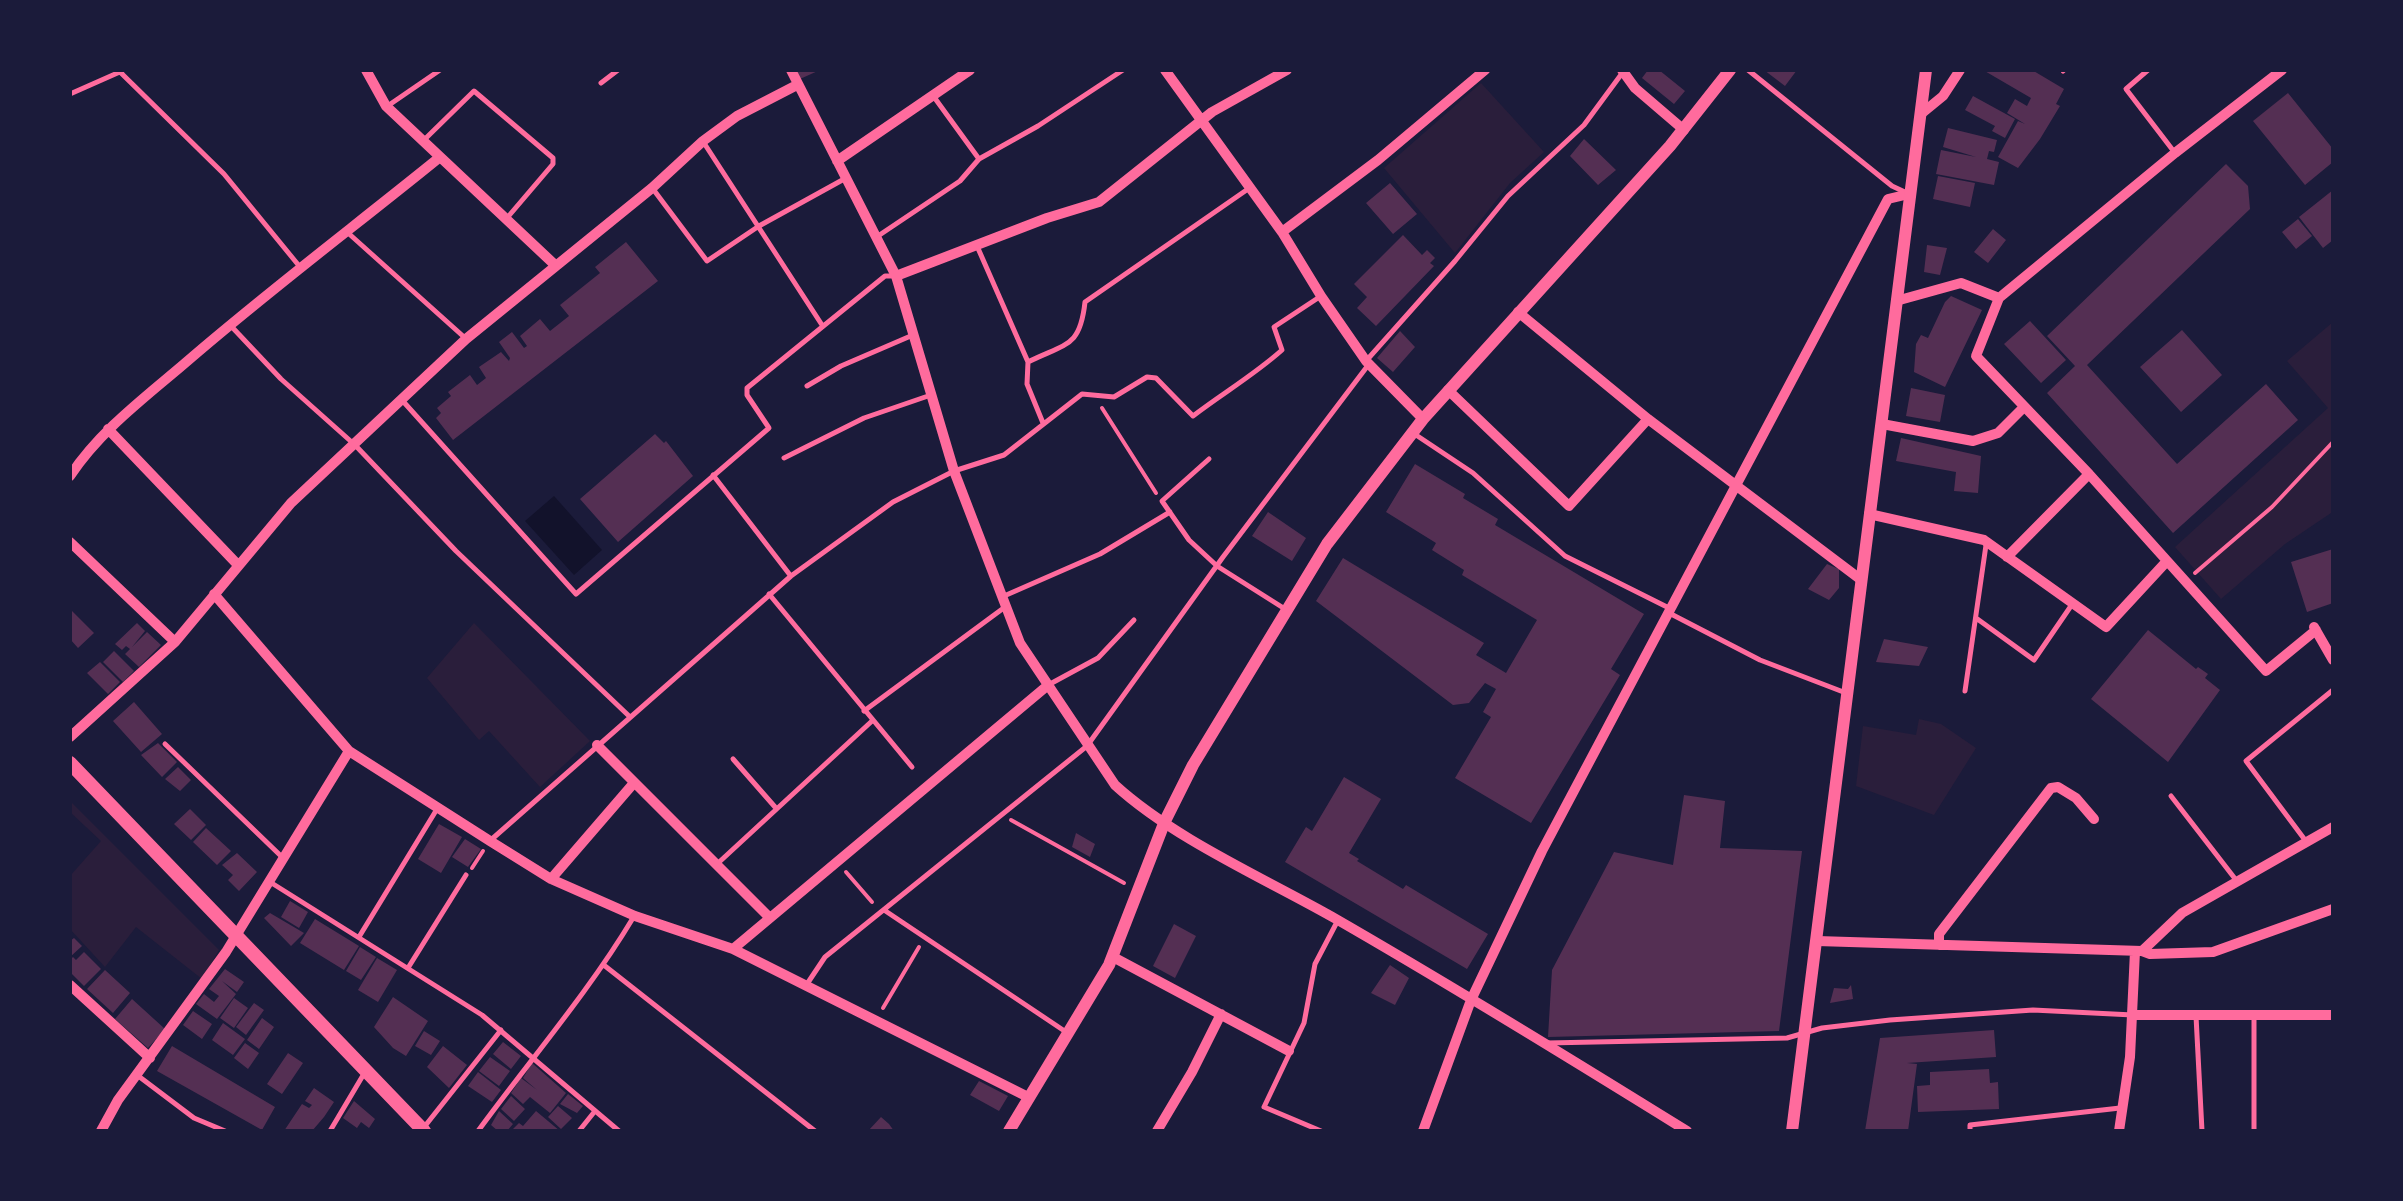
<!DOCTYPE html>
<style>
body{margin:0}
#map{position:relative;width:2403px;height:1201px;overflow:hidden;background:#1b1b3a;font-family:"Golos Text",sans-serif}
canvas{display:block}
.frame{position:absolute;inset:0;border:72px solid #1b1b3a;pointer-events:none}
</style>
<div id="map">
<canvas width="2403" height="1201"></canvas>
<div class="frame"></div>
</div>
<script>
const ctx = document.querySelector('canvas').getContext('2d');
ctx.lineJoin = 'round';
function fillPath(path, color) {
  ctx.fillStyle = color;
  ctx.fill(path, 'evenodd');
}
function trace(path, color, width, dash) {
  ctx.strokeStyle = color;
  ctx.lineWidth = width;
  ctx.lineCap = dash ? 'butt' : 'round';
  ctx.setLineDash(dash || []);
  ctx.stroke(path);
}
fillPath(new Path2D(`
 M1481 83 1544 152 1510 183 1455 253 1384 168Z
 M2333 322 2331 513 2285 544 2221 599 2175 547 2328 408 2287 361Z
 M474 623 590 741 540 787 489 731 479 740 427 678Z
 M1919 719 1941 724 1976 748 1934 815 1856 786 1863 726 1916 735Z
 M70 801 219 950 202 979 136 927 105 967 70 929V876L101 841 70 812Z`), '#2a1e3b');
fillPath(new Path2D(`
 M554 496 602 550 574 575 525 521Z`), '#12122b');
fillPath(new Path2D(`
 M796 70H820L800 79Z
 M1648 70H1659L1685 91 1674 104 1642 78Z
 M1764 70H1797L1785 86Z
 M1983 70H2032L2064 89 2056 104 2060 106 2040 139 2018 168 1998 157 2018 121 2025 124 2007 113 2015 99 2027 106 2031 98Z
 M2288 93 2333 149V162L2305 185 2253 121Z
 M1973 96 2015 119 2005 138 1992 131 1995 126 1965 110Z
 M1948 128 1997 140 1994 152 1989 151 1987 159 1999 162 1994 185 1936 174 1941 150 1976 157 1943 147Z
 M1584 139 1616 170 1598 185 1570 156Z
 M2226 164 2248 186 2250 209 2087 365 2177 464 2266 384 2298 420 2173 533 2047 393 2075 366 2047 336Z
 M1938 176 1975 183 1970 207 1933 199Z
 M1390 183 1417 214 1393 234 1366 203Z
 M2333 190V240L2323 248 2299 217Z
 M2298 219 2312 236 2296 249 2282 232Z
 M1993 229 2006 240 1988 263 1974 252Z
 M1403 235 1422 255 1427 250 1435 258 1430 263 1434 266 1376 326 1357 308 1367 297 1354 284Z
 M626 242 658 281 453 440 436 418 441 413 437 408 451 396 448 392 470 375 477 385 486 378 479 367 501 352 509 361 510 358 499 342 512 332 524 348 527 346 520 336 540 319 550 331 569 316 560 305 600 273 595 267Z
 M1927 245 1947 248 1940 275 1924 272Z
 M1951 296 1982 310 1945 387 1914 372 1916 344 1921 335 1928 338 1945 302Z
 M2030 321 2066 360 2041 383 2004 344Z
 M2182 330 2222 375 2181 412 2140 367Z
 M1400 331 1415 347 1393 372 1377 358Z
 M1911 388 1945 395 1940 422 1906 416Z
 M655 434 664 443 666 441 693 476 618 542 580 499Z
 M1901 438 1981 456 1978 493 1954 491 1956 472 1896 461Z
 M1415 464 1465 494 1463 498 1498 519 1495 525 1644 614 1611 669 1620 675 1531 823 1455 778 1491 717 1483 712 1496 689 1485 683 1469 703 1453 705 1316 601 1343 558 1484 643 1476 655 1506 673 1537 620 1462 575 1464 570 1432 550 1436 543 1386 512Z
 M1268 512 1306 538 1292 561 1252 536Z
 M2333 549V603L2307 612 2291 562Z
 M1827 564 1839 569V588L1829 600 1808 589Z
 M72 611 94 633 78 648 70 639Z
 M137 623 145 631 132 647 147 632 161 645 139 667 125 654 130 649 126 646 122 650 115 644Z
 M2148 630 2196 669 2198 667 2208 674 2205 678 2220 690 2168 762 2091 699Z
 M1884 639 1928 647 1919 666 1876 662Z
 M114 651 134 671 123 682 103 662Z
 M100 662 120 682 108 694 87 673Z
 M134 702 162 734 141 752 113 721Z
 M158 743 177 762 162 777 141 755Z
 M178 767 191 780 180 791 165 779Z
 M1344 777 1381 799 1349 853 1359 859 1357 861 1403 889 1406 885 1488 934 1467 969 1285 862 1306 827 1312 831Z
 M1684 795 1725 801 1720 848 1802 851 1779 1031 1548 1037 1552 970 1614 852 1673 865Z
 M190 809 206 825 191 840 174 824Z
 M439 824 462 837 441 873 418 859Z
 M206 828 231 851 217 865 193 842Z
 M1076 833 1095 844 1090 857 1072 847Z
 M465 839 481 849 468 867 452 857Z
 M237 853 257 872 239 891 228 880 233 875 222 865Z
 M290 901 308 912 299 928 281 917Z
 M270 913 304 933 291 946 264 918Z
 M315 919 359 946 344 970 300 943Z
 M1174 924 1196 936 1175 978 1153 966Z
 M74 938 82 946 70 957V941Z
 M360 947 376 957 361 980 346 971Z
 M84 952 101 969 84 986 70 972V960L73 957 76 960Z
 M377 958 397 970 378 1002 358 990Z
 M1390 965 1409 978 1395 1005 1371 993Z
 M225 969 244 982 237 992 222 981 236 994 217 1019 196 1004 204 994 214 1002 219 996 209 989Z
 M105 970 130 993 113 1013 87 989Z
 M1851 985 1853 999 1830 1003 1834 988 1848 989Z
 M393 997 428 1021 406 1056 393 1048 374 1027Z
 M234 998 248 1008 234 1028 220 1018Z
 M132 999 165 1029 148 1048 115 1019Z
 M254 1003 264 1010 246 1035 236 1027Z
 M193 1011 212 1024 202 1039 183 1025Z
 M262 1018 274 1027 259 1049 247 1040Z
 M223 1023 245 1039 233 1055 212 1040Z
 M1994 1030 1996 1057 1907 1063 1917 1064 1908 1131H1865L1880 1038Z
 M424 1031 440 1041 431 1055 415 1046Z
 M503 1042 521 1056 511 1069 493 1054Z
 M245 1043 259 1053 248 1069 234 1058Z
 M172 1046 275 1107 262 1130 157 1071Z
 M443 1046 467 1065 449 1088 427 1067Z
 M288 1053 303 1063 282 1094 267 1084Z
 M490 1057 510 1071 499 1086 479 1071Z
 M532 1063 566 1093 550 1113 530 1097 523 1104 511 1093 521 1078 537 1090 523 1078Z
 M1989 1069 1990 1083 1998 1082 1999 1109 1918 1112 1917 1086 1930 1085V1072Z
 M478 1072 501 1090 492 1102 468 1086Z
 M979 1081 1008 1096 999 1111 970 1095Z
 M314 1088 334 1102 324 1117 312 1131H284L302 1104 309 1108 312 1105 305 1101Z
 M568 1094 583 1106 577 1113 560 1104Z
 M511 1096 525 1109 514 1121 501 1109Z
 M354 1101 375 1119 369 1128 361 1122 357 1128 343 1118Z
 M558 1106 572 1118 561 1129 548 1117Z
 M499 1111 513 1124 507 1131H498L491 1125Z
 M536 1111 560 1131H511L519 1123 523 1126Z
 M881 1117 889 1124 894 1131H868Z`), '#542f53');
trace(new Path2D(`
 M1102 408 1156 493
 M2195 573 2272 507 2333 442
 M1011 820 1124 883
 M472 868 483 851
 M846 872 872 902
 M883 1008 919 947`), '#ff6b9d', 4);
trace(new Path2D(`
 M118 70 224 174 300 267
 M1748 70 1892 186 1907 193
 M2148 70 2126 89 2175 153
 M2063 71 2064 70
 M601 83 618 70
 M70 94 122 71
 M934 97 979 159
 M389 105 440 70
 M425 139 474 91 553 158V164L507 218
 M704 143 822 325
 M653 189 707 261 759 226 846 178
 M347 232 464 337
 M878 236 960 181 979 159 1038 126 1123 70
 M977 246 1028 362 1027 384 1043 423
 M231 326 281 379 355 445 456 551 629 716
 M1366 361 1455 261 1508 196 1584 125 1623 72
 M1028 362C1066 343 1080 348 1085 302L1248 189
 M807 386 841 366 913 335
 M401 399 576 594 769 428 747 395V388L885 276H893
 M1413 433 1473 473 1565 556 1669 608
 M784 458 864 418 931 395
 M1209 459 1162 501 1189 540 1217 566 1285 609
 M713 475 790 575
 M769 594 912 767
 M1004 596 1100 554 1170 512
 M1671 614 1760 660 1846 693
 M1976 618 2034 660 2073 603
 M1050 684 1098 658 1134 620
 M1965 691 1986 545
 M864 711 1005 607
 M165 744 282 857
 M733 759 775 807
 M2171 796 2236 880
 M492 839 791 576 893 502 954 471 1004 455 1082 394 1114 397 1147 377 1156 378 1193 416C1223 393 1254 375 1282 350L1274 327 1321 296
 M2305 840 2246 761 2333 690
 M716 865 872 721
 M270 882 482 1015 619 1131
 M884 910 1066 1032
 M359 937 437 809
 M605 966 815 1131
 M408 968 466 875
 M807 984 825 957 1087 746 1223 557 1369 364
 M2196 1016 2202 1131
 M1547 1043 1787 1038 1822 1028 1890 1020 2033 1010 2133 1015
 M137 1075 194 1118 225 1131
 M425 1126 501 1030
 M330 1131 365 1072
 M478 1131C530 1060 588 993 633 918
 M579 1131 595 1111
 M1321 1131 1264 1107 1304 1023 1315 964 1337 922
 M1970 1131V1125L2120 1108
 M2254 1131V1016`), '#ff6b9d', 5);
trace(new Path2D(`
 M366 70 386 106 555 265
 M791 70 896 276 954 471 1020 643 1115 785C1174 839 1266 879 1336 919 1454 987 1571 1059 1687 1131
 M1165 70 1282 232 1321 296 1366 361 1423 419
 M1622 70 1635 88 1684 130
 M1921 114 1943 96 1960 70
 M837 161 970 70
 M1282 232 1378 160 1485 70
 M896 276 1047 218 1099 202 1212 112 1287 70
 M1999 298 1976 356 2089 474 2266 671 2316 630
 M1896 301 1961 283 1999 298 2175 153 2282 70
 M1518 312 1648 419 1860 579
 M1448 390 1569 506 1648 419
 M1882 424 1973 441 1998 433 2024 407
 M108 429 238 565
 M70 476C100 431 143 399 184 364 267 292 355 226 440 157
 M1869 514 1984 540 2106 627 2167 561
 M70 542 175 642
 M2007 557 2089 474
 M214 594 349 751 490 841 551 879 635 916 733 949 1028 1097
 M2314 627 2333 660
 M70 737 175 642 291 503 466 339 652 188 703 141 737 116 797 85
 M597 745 769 917
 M551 879 633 784
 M1817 941 2142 951 2150 954 2213 952 2333 909
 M1939 945V934L2051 788 2058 787 2076 798 2094 819
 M733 949 1047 686
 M2142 951 2182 913 2333 827
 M1113 957 1289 1051
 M70 985 150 1058
 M2133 1015H2333
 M101 1131 118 1100 226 952 349 751
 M1157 1131 1192 1072 1221 1014
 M1423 1131 1471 1000 1542 851 1888 199 1909 194
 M2119 1131 2130 1057 2135 951`), '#ff6b9d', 10);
trace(new Path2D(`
 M1009 1131 1109 965 1165 821 1193 765 1327 544 1423 419 1670 146 1730 70
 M1792 1131 1926 70`), '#ff6b9d', 12);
trace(new Path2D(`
 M70 763 424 1131`), '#ff6b9d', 14);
</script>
